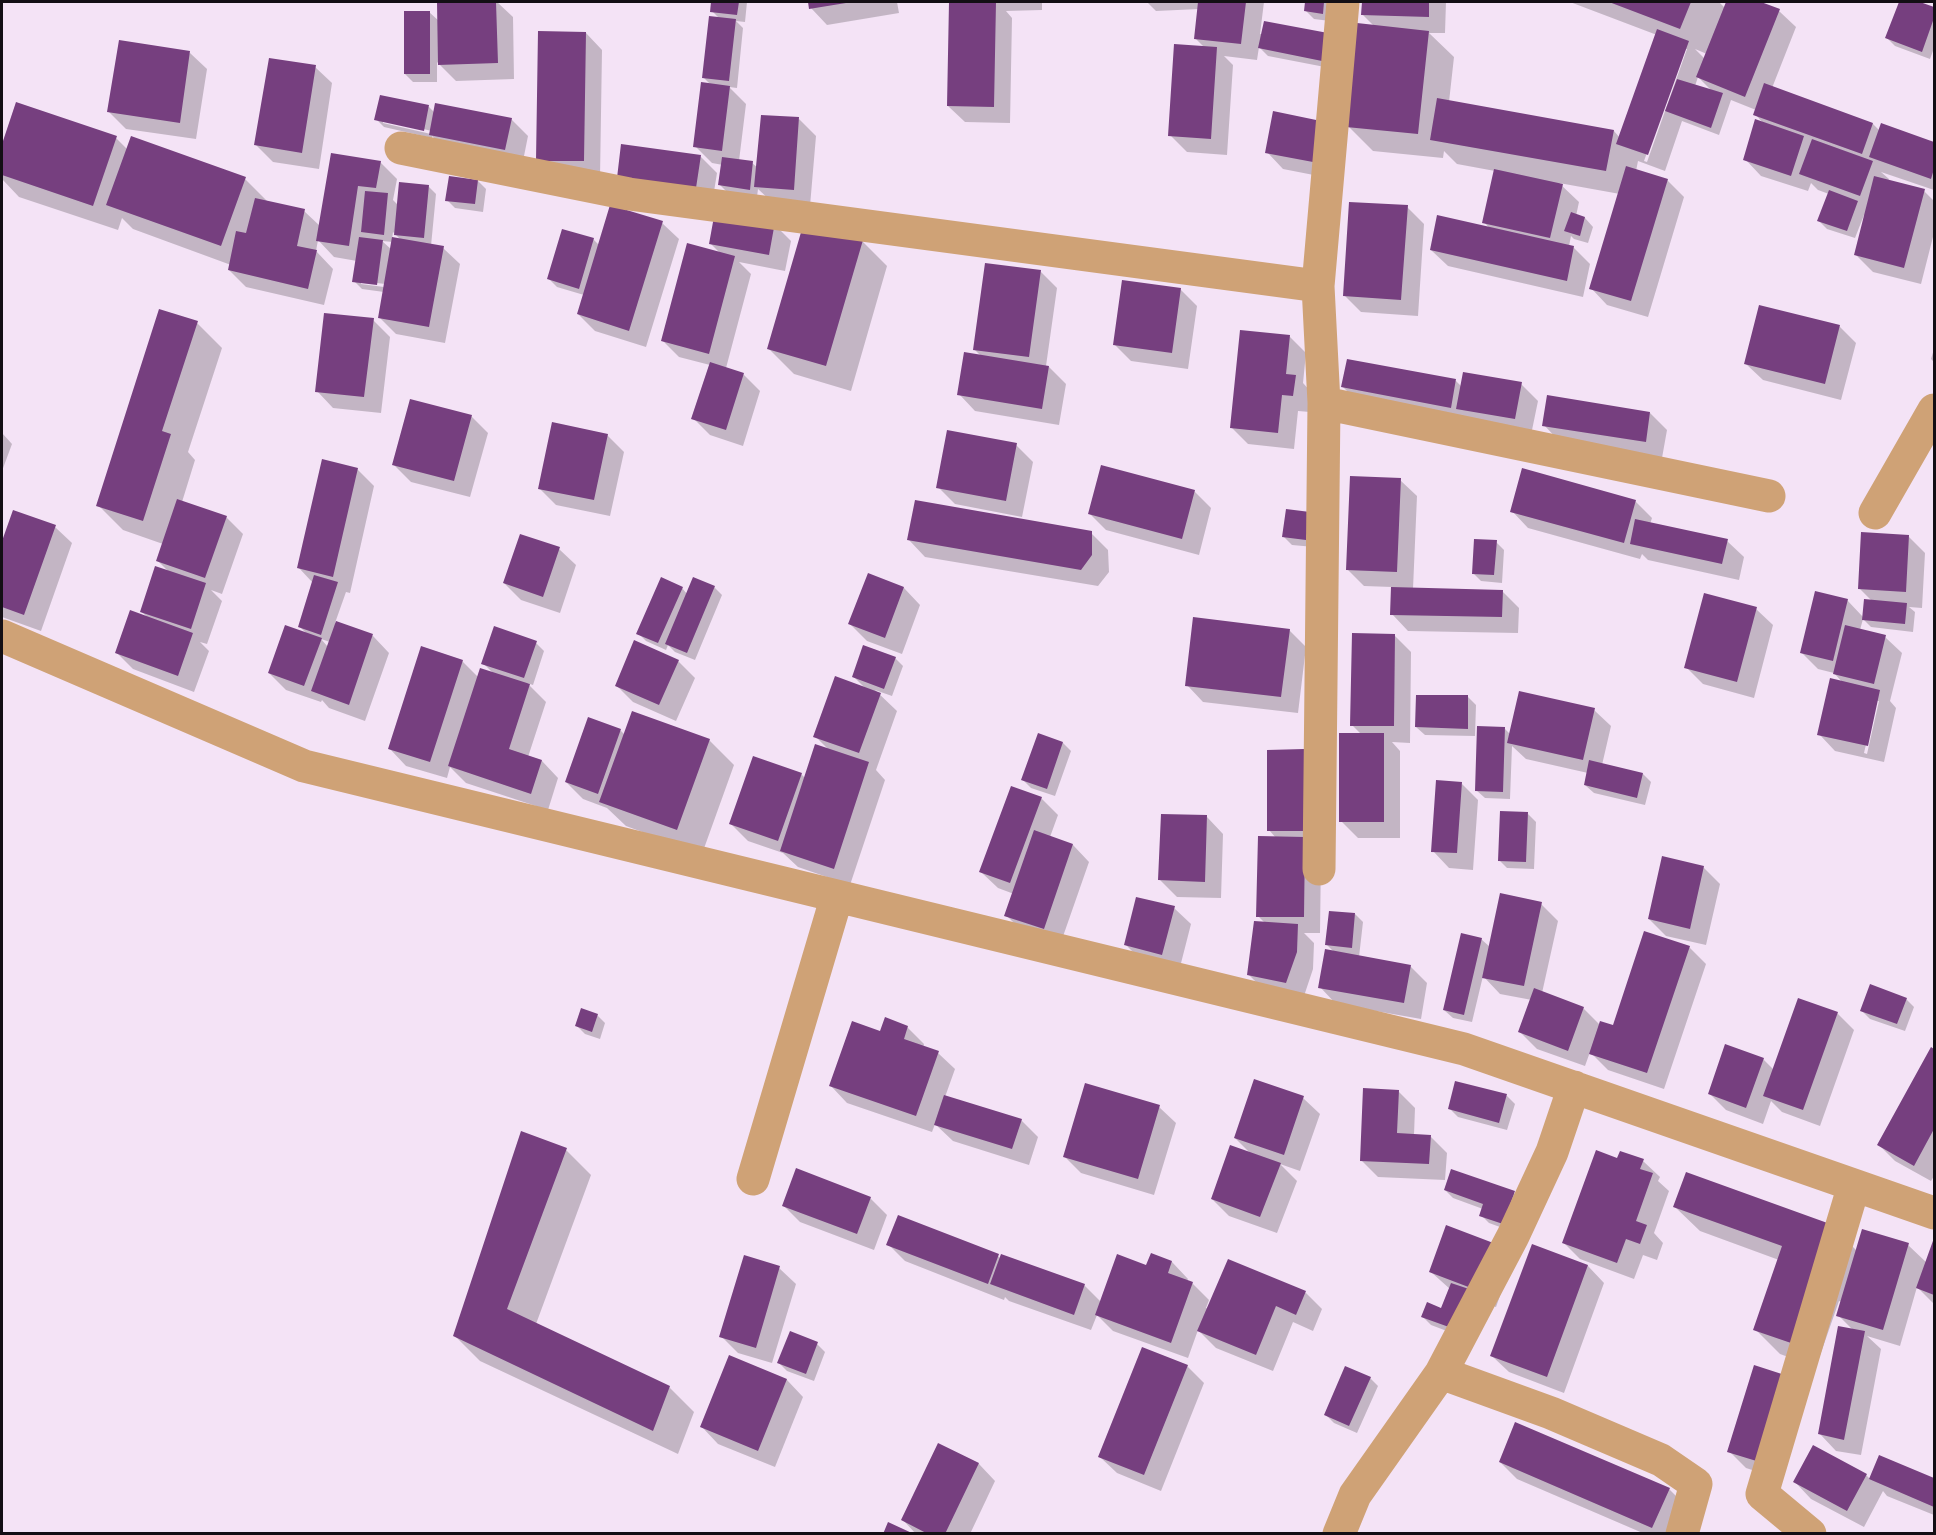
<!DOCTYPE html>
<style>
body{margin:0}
#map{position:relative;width:1936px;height:1535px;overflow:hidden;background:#f4e3f6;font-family:Jost,sans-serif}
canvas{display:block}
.frame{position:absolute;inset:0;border:3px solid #130e14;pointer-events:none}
</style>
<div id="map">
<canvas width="1936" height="1535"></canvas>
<div class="frame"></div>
</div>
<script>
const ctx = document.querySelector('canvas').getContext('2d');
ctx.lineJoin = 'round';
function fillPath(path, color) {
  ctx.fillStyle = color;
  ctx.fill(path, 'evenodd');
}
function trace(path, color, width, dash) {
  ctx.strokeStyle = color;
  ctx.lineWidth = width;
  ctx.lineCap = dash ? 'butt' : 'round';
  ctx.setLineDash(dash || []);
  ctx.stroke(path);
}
fillPath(new Path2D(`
 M438 2H497L513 17 514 79 456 81 437 62V82H413L405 74 429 12 439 21Z
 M713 2H747L745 22 736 21 743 28 737 88 729 87 746 104 739 161 752 163 758 168 799 119 816 136 810 206 773 203 758 189 757 197 728 193 720 185 723 165 712 163 695 146 711 85 703 77 719 18 712 11Z
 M809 2H897L899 13 827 25 811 8Z
 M950 2H1042V10L1006 11 1012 18 1010 123 965 122 948 106Z
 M1147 2H1264L1260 34H1327L1330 68 1268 56 1259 47 1257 60 1224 56 1233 65 1227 155 1187 152 1170 135 1204 47 1195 38 1199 9 1156 11Z
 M1307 2H1333L1330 21 1314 19 1306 11Z
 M1363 2H1446L1445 33H1429L1454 57 1449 102 1614 131 1620 138 1657 35 1570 2H1719L1725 8 1727 2H1757L1779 11 1796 27 1772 88 1873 124 1880 131 1882 125 1934 144V190L1881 172 1889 179 1888 181 1924 191 1934 201V233L1921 284 1873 272 1856 255 1866 216 1864 215 1855 238 1827 229 1819 221 1829 194 1818 190 1811 183 1808 191 1761 176 1745 159 1764 124 1755 114 1756 110 1731 100 1719 135 1682 121 1665 171 1638 161 1636 171 1667 180 1684 197 1648 317 1607 305 1591 288 1620 194 1559 183 1579 202 1576 216 1585 218 1593 227 1588 243 1574 239 1571 236 1569 246 1573 247 1590 264 1583 297 1448 266 1431 250 1490 229 1484 222 1495 171 1457 164 1444 151 1443 158 1373 151 1348 126 1375 27 1363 15ZM1684 49H1687L1647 162 1644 161ZM1695 49 1707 54 1705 59ZM1698 77 1712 91 1695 86Z
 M1900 2H1915L1934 9V48L1930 59 1895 46 1887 38Z
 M586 33 602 50 600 178 538 160Z
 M190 53 207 69 196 139 126 129 109 112Z
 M315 67 332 83 319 169 273 162 256 145Z
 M381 96 429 107 435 113 511 119 528 136 522 166 447 151 432 136V138L384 127 376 119ZM383 120 432 131 431 134 383 123Z
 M17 104 116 138 128 150 245 179 269 203 304 211 320 226 380 162 397 179 393 200 398 205 428 186 436 194 431 246 443 248 460 264 445 343 396 334 380 318 384 292 362 289 354 281 357 261 334 257 318 240 316 251 333 269 324 305 246 287 229 270 231 265 133 229 122 218 118 230 19 197 2 179V149ZM393 232 401 240 392 239ZM382 241 393 242 392 250ZM361 281 385 284 384 287 361 284Z
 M1274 113 1329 178 1283 169 1267 152Z
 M700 156 717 173 712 204 619 177Z
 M478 181 486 189 483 212 455 208 447 200Z
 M1407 207 1424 224 1418 316 1361 312 1344 295Z
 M662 223 679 239 646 347 595 331 578 314 584 295 557 287 549 279 593 239 599 245Z
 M774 224 791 241 785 271 739 262 751 274 726 368 743 374 760 391 743 446 710 435 693 418 710 365 679 357 663 341 720 253 710 243Z
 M862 241 887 266 851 391 794 374 769 349Z
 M1040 271 1057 288 1046 366 1049 367 1066 384 1059 425 975 411 959 394 981 356 974 349Z
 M1180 289 1197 306 1188 369 1131 361 1114 344Z
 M373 320 390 337 381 413 333 408 317 391Z
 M197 323 222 348 188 452 195 460 182 502 226 517 243 534 222 594 211 590 222 601 207 644 200 642 209 651 194 692 133 669 116 652 148 618 141 611 169 572 158 561 163 544 123 530 98 505Z
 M1839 326 1856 343 1841 400 1763 380 1746 364Z
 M1289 336 1306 353 1303 383 1312 393 1310 412 1298 411 1294 449 1248 444 1231 427Z
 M1934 349V362L1931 359Z
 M1456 381 1462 387 1521 384 1538 401 1531 435 1360 404 1343 387Z
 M1650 413 1667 430 1662 458 1560 442 1544 425Z
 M471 416 488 433 470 497 411 482 394 465Z
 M2 433 12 444 2 471Z
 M607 435 624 452 610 516 556 505 539 488Z
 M1016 445 1033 462 1022 517 955 504 938 487Z
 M357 469 374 486 350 593 346 592 335 623 373 636 389 653 365 721 329 708 322 700 321 702 286 690 269 673 307 634 299 626 313 583 298 567ZM321 639 330 642 328 647Z
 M1400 480 1417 496 1413 589 1502 591 1519 608 1518 633 1408 631 1392 614V587L1364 586 1347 569Z
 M1194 491 1211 508 1199 555 1106 530 1090 514Z
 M1635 501 1652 518 1650 524 1727 541 1744 557 1739 580 1648 560 1642 554 1640 559 1528 528 1512 511Z
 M1287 511 1314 547 1292 545 1283 536Z
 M14 512 55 527 72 543 41 631 2 617V546Z
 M1091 533 1108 550 1109 572 1098 586 925 557 909 540Z
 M1908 536 1925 553 1922 608 1909 607 1915 612 1913 632 1871 627 1863 619 1860 630 1885 637 1902 653 1890 701 1896 708 1884 762 1835 751 1819 734 1843 683 1834 673 1818 669 1801 652 1847 600 1863 617 1872 601 1859 588ZM1876 701H1879L1867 754 1864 753Z
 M1496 542 1504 550 1502 583 1481 581 1473 573Z
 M559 549 576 565 560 613 521 600 504 583Z
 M869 575 904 588 920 605 902 654 867 641 850 624Z
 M714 587 722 595 695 660 675 652 668 645 666 650 646 641 638 633 682 588 687 594Z
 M1756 609 1773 625 1754 698 1703 684 1686 667Z
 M1289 630 1306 647 1298 713 1203 702 1187 685Z
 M1394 635 1411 652 1410 743 1392 742 1400 751V838H1358L1341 821 1361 734 1352 725Z
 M536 643 544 651 533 685 527 683 546 702 528 757 542 761 558 778 548 810 466 783 450 767 447 778 406 766 390 749 462 661 478 677 494 674 483 663Z
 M895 658 903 666 892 696 875 690 897 711 876 770 885 780 850 885 798 867 783 853 748 841 731 824 801 774 805 778 828 749 815 736 866 689 853 676Z
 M678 661 695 678 676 721 633 702 617 686Z
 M1468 697 1476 705 1475 736 1425 735 1416 727Z
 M1594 710 1611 726 1602 765 1643 774 1651 782 1645 805 1594 793 1585 785 1588 773 1526 759 1512 746 1510 799 1485 798 1476 790 1505 729 1511 735Z
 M589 719 621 731 625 735 709 740 734 765 702 854 626 826 607 808 583 799 566 782Z
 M1039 735 1063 743 1071 751 1055 796 1031 788 1023 780Z
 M1269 751 1321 855 1320 933H1304L1314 943 1313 969 1303 999 1265 991 1248 974 1265 923 1258 916 1276 838 1269 830Z
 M1462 784 1478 800 1473 870 1449 868 1433 851Z
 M1041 798 1058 815 1050 837 1073 845 1089 862 1060 945 1023 932 1006 915 1014 894 998 888 981 872Z
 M1528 814 1536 822 1534 869 1507 868 1499 860Z
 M1207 817 1223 834 1221 898 1177 897 1160 880Z
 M1703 867 1720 884 1706 945 1666 936 1649 919Z
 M1541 904 1558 921 1542 993 1583 1008 1600 1025 1614 1027 1689 947 1706 964 1664 1089 1608 1070 1590 1052 1585 1066 1537 1049 1520 1032 1532 1000 1500 994 1483 976 1472 1022 1453 1018 1444 1010 1481 939 1490 947Z
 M1174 908 1191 924 1179 971 1142 961 1126 945Z
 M1355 914 1363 922 1359 957 1410 966 1427 983 1421 1019 1336 1004 1320 987 1335 953 1327 945Z
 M1906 999 1914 1007 1905 1031 1870 1019 1862 1011Z
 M1837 1013 1854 1030 1820 1126 1782 1112 1771 1101 1763 1124 1726 1110 1710 1094 1763 1059 1774 1070Z
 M597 1015 605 1023 600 1039 585 1034 577 1026Z
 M907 1027 924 1044 923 1048 938 1053 955 1069 945 1097 1021 1120 1038 1137 1029 1165 953 1141 935 1124 932 1132 847 1103 831 1086Z
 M1931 1049 1934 1051V1176L1931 1181 1895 1161 1878 1144Z
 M1456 1082 1507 1096 1515 1104 1507 1130 1458 1117 1450 1109Z
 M1398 1091 1415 1108 1414 1135 1430 1136 1447 1153 1445 1180 1378 1177 1361 1160Z
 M1303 1098 1320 1114 1300 1171 1280 1164 1297 1181 1277 1233 1229 1216 1212 1199 1251 1154 1235 1138Z
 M1159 1107 1176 1123 1154 1195 1081 1173 1064 1156Z
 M522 1133 566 1150 591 1175 536 1324 669 1387 694 1412 678 1454 480 1361 455 1336Z
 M1643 1161 1660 1177 1658 1181 1669 1191 1654 1233 1663 1243 1657 1260 1643 1255 1634 1279 1580 1259 1564 1243Z
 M1445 1190 1514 1193 1522 1201 1511 1231 1489 1223 1481 1215 1483 1209 1453 1198Z
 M870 1198 887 1215 874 1250 800 1222 784 1206Z
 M1675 1207 1832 1226 1857 1251 1908 1245 1927 1263 1934 1242V1304L1917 1287 1900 1346 1867 1336 1881 1349 1861 1455 1836 1451 1820 1434 1853 1330 1838 1315 1842 1302 1839 1301 1816 1367 1780 1354 1755 1329 1779 1260 1700 1231Z
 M888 1244 998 1256 1001 1259 1084 1285 1101 1302 1147 1267 1172 1262 1188 1279 1187 1281 1192 1283 1209 1300 1206 1308 1208 1309 1229 1261 1306 1293 1322 1309 1313 1331 1293 1322 1273 1371 1216 1348 1198 1330 1188 1358 1113 1331 1097 1315 1091 1330 1009 1301 1005 1297 1004 1300 905 1261Z
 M1533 1246 1588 1266 1604 1283 1564 1393 1509 1372 1492 1356Z
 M1512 1262 1496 1307 1482 1302 1468 1339 1431 1325 1423 1317 1442 1310 1450 1289 1431 1272Z
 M779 1268 796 1284 772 1363 738 1353 721 1336Z
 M817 1344 825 1352 814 1381 787 1371 779 1363Z
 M730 1357 787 1380 803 1397 775 1467 718 1444 702 1427Z
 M1187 1366 1204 1383 1161 1491 1117 1473 1100 1457Z
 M1755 1367 1780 1479 1746 1468 1729 1451Z
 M1370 1378 1378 1386 1357 1433 1334 1423 1326 1415Z
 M939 1445 979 1464 995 1481 970 1534H916L903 1520Z
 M1880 1456 1934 1479V1515L1887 1496 1883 1491 1864 1527 1811 1499 1795 1482 1866 1475 1870 1479Z
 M1500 1462 1669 1489 1686 1506 1674 1534H1645L1517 1479Z`), '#0003');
fillPath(new Path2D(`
 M437 2H496L498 63 438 65Z
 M711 2H739L737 15 710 12Z
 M808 2H846V3L809 9Z
 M949 2H996L994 107 947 106Z
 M1198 2H1246L1241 44 1194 39Z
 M1305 2H1324L1323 14 1304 11Z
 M1362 2H1429V17L1361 15Z
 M1609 2H1691L1680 29Z
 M1726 2H1761L1780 9 1745 97 1696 77Z
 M1899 2H1920L1934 7V18L1922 52 1885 38Z
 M404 11H430V74H404Z
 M709 16 736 19 729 81 702 78Z
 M1264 21 1328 33 1322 61 1258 48Z
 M1357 23 1429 31 1418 134 1346 127Z
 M1657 29 1689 41 1648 155 1616 144Z
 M538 31 586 32 584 161H536Z
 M119 40 190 51 180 123 107 112Z
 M1174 44 1217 47 1211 139 1168 136Z
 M269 58 316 65 302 153 254 145Z
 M1677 79 1723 93 1711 128 1665 111Z
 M701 82 730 86 722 151 693 147Z
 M1764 83 1873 123 1862 154 1753 115Z
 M380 95 429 105 424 131 374 120Z
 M1437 98 1614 130 1606 171 1430 140Z
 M16 102 117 136 93 206 2 175V144Z
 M435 103 512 118 505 150 429 135Z
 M1273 111 1321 121 1313 162 1265 153Z
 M761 115 799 117 794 190 754 187Z
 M1755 119 1804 136 1791 176 1743 160Z
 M1881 123 1934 142V169L1931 179 1869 157Z
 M131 136 246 177 221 246 106 205Z
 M1812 139 1873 161 1860 196 1799 174Z
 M621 144 701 155 696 188 617 178Z
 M331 153 381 161 376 188 358 186 349 246 316 241Z
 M722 157 753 161 750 190 718 185Z
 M1626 166 1668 179 1631 301 1589 289Z
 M1494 169 1563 184 1550 238 1482 223Z
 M449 176 478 180 475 204 445 201Z
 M1874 176 1925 189 1904 268 1854 255Z
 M399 182 429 185 424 238 394 235Z
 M1829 190 1858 201 1847 231 1817 221Z
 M365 191 388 193 384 235 361 232Z
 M255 198 305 209 297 246 317 250 308 289 228 270 236 231 246 233Z
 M1349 202 1408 205 1401 300 1343 296Z
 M610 205 663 221 629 331 577 314Z
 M715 211 775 222 769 255 709 244Z
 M1571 212 1585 217 1580 236 1564 231Z
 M1437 215 1574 246 1567 281 1430 250Z
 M804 222 863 240 826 366 767 349Z
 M562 229 594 238 579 289 547 279Z
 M359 237 383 240 377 285 352 282Z
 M392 237 444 246 429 327 378 318Z
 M687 243 735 256 709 354 661 341Z
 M985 263 1041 270 1029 357 973 350Z
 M1122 280 1181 288 1172 353 1113 345Z
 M1759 305 1840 325 1825 384 1744 364Z
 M159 309 198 321 162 431 171 434 143 521 96 506Z
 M324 313 374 318 364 397 315 392Z
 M1240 330 1290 335 1286 374 1296 375 1293 396 1282 395 1278 433 1230 428Z
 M964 352 1049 366 1042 409 957 395Z
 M1347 359 1456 379 1451 408 1341 387Z
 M710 362 744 373 726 430 691 419Z
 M1463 372 1522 382 1515 419 1456 409Z
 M1547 395 1650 412 1646 442 1542 426Z
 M410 399 472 415 454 481 392 465Z
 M552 422 608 434 594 500 538 489Z
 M947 430 1017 443 1006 501 936 488Z
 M322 459 358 468 333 577 297 568Z
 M1101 465 1195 490 1182 539 1088 514Z
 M1522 468 1636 500 1624 543 1510 512Z
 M1350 476 1401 478 1397 572 1346 570Z
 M177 499 227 516 205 578 156 561Z
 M915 500 1092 531V555L1081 570 907 540Z
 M1286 509 1310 512 1306 540 1282 537Z
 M13 510 56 525 24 615 2 607V541Z
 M1635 519 1728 539 1722 564 1630 544Z
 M1861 532 1909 535 1906 592 1858 589Z
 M520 534 560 547 543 597 503 583Z
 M1474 539 1497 540 1494 575 1472 574Z
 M155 566 206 583 191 629 140 612Z
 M868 573 904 587 885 638 848 624Z
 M314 575 338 582 321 635 298 627Z
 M661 577 683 587 658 643 636 634Z
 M693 577 715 586 687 653 665 644Z
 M1391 587 1503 590 1502 617 1390 615Z
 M1815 591 1848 599 1833 661 1800 653Z
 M1704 593 1757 607 1737 682 1684 668Z
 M1864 599 1907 603 1905 624 1862 620Z
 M130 610 193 633 178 676 115 653Z
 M1193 617 1290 629 1281 697 1185 686Z
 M336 621 373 634 349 705 311 691Z
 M285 625 322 638 304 686 268 673Z
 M1845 625 1886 635 1874 684 1833 674Z
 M494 626 537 641 524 678 481 664Z
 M1352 633 1395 634 1394 726H1350Z
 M634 640 679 660 659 705 615 686Z
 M863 645 896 657 884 689 852 677Z
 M421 646 463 660 430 762 388 749Z
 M480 668 530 684 509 749 542 760 531 794 448 766Z
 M835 676 881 693 859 753 813 737Z
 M1830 678 1880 690 1868 746 1817 735Z
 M1519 691 1595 708 1583 760 1507 743Z
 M1416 695H1468V729L1415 727Z
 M632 711 710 739 677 830 599 802Z
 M588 717 621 729 598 794 565 782Z
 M1477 726 1505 727 1503 792 1475 791Z
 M1038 733 1063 742 1047 789 1021 780Z
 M1339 733H1384V822H1339Z
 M815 744 869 762 834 869 780 851Z
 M1304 749V831H1267V750Z
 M753 756 802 773 778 841 729 824Z
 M1589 760 1643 773 1637 798 1584 785Z
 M1436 780 1462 782 1457 853 1431 852Z
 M1011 786 1042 797 1010 883 979 872Z
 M1500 811 1528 812 1526 862 1498 861Z
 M1161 814 1207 815 1205 882 1158 880Z
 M1034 830 1073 844 1044 929 1004 916Z
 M1258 836 1305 837 1304 917H1256Z
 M1662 856 1704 866 1690 929 1648 919Z
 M1500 893 1542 902 1524 986 1482 978Z
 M1136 897 1175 906 1162 955 1124 945Z
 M1329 911 1355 913 1352 948 1325 945Z
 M1254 921 1298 924 1297 952 1286 983 1247 975Z
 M1644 931 1690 946 1647 1073 1589 1054 1600 1021 1613 1025Z
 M1461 933 1482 938 1464 1015 1443 1010Z
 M1325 949 1411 965 1404 1003 1318 988Z
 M1870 984 1907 998 1897 1024 1860 1011Z
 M1534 988 1584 1007 1568 1051 1518 1032Z
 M1798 998 1838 1012 1803 1110 1763 1096Z
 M581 1008 598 1014 592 1032 575 1026Z
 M885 1017 908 1026 904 1039 939 1051 916 1116 829 1086 852 1021 880 1031Z
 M1725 1044 1764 1058 1746 1108 1708 1094Z
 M1931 1047 1934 1049V1129L1914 1166 1877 1145Z
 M1254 1079 1304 1096 1284 1155 1234 1138Z
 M1455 1081 1507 1094 1499 1123 1448 1109Z
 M1085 1083 1160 1105 1138 1179 1063 1157Z
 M1363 1088 1399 1090 1397 1133 1431 1135 1429 1164 1360 1161Z
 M944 1095 1022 1119 1012 1149 934 1125Z
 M521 1131 567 1148 507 1309 670 1386 653 1431 453 1336Z
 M1230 1145 1281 1163 1260 1217 1211 1199Z
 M1596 1150 1617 1158 1620 1151 1644 1159 1640 1169 1653 1173 1636 1221 1647 1225 1640 1244 1626 1239 1617 1263 1562 1243Z
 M796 1168 871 1197 857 1234 782 1206Z
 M1451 1169 1515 1191 1503 1224 1479 1216 1483 1204 1444 1190Z
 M1686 1172 1833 1225 1791 1343 1753 1330 1782 1246 1673 1207Z
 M898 1215 999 1254 988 1284 886 1245Z
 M1446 1225 1496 1244 1479 1291 1429 1272Z
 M1862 1229 1909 1243 1883 1330 1836 1316Z
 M1934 1238V1295L1916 1288Z
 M1532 1244 1588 1265 1547 1377 1490 1356Z
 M1151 1253 1172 1261 1168 1273 1193 1282 1171 1343 1095 1315 1117 1254 1146 1265Z
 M1001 1254 1085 1284 1074 1315 990 1284Z
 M744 1255 780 1266 756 1348 719 1337Z
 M1228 1259 1306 1291 1296 1315 1276 1306 1256 1355 1197 1331Z
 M1451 1283 1475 1291 1460 1331 1421 1317 1427 1302 1441 1308Z
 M1838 1326 1865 1331 1844 1440 1818 1434Z
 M790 1331 818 1342 806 1374 777 1363Z
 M1142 1347 1188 1365 1144 1475 1098 1457Z
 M729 1355 787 1379 758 1451 700 1427Z
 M1754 1365 1791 1377 1763 1463 1727 1452Z
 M1345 1366 1371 1377 1349 1426 1324 1415Z
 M1515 1422 1670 1488 1652 1528 1499 1462Z
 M938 1443 979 1463 945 1534H928L901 1520Z
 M1813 1445 1867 1474 1847 1511 1793 1482Z
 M1879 1455 1934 1478V1507L1869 1479Z
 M888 1522 914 1534H883Z`), '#763f7f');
trace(new Path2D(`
 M401 148 629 194 1318 286
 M1324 403 1769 496
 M1875 513 1934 410
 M2 636 304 766 1464 1049 1934 1213
 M1319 869 1324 403 1318 286 1343 2
 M753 1179 837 896
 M1441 1373 1551 1413 1661 1460 1696 1484 1682 1534
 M1339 1534 1355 1495 1441 1373 1513 1236 1552 1152 1574 1087
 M1810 1534 1762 1494 1854 1185`), '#cfa276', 33);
</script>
